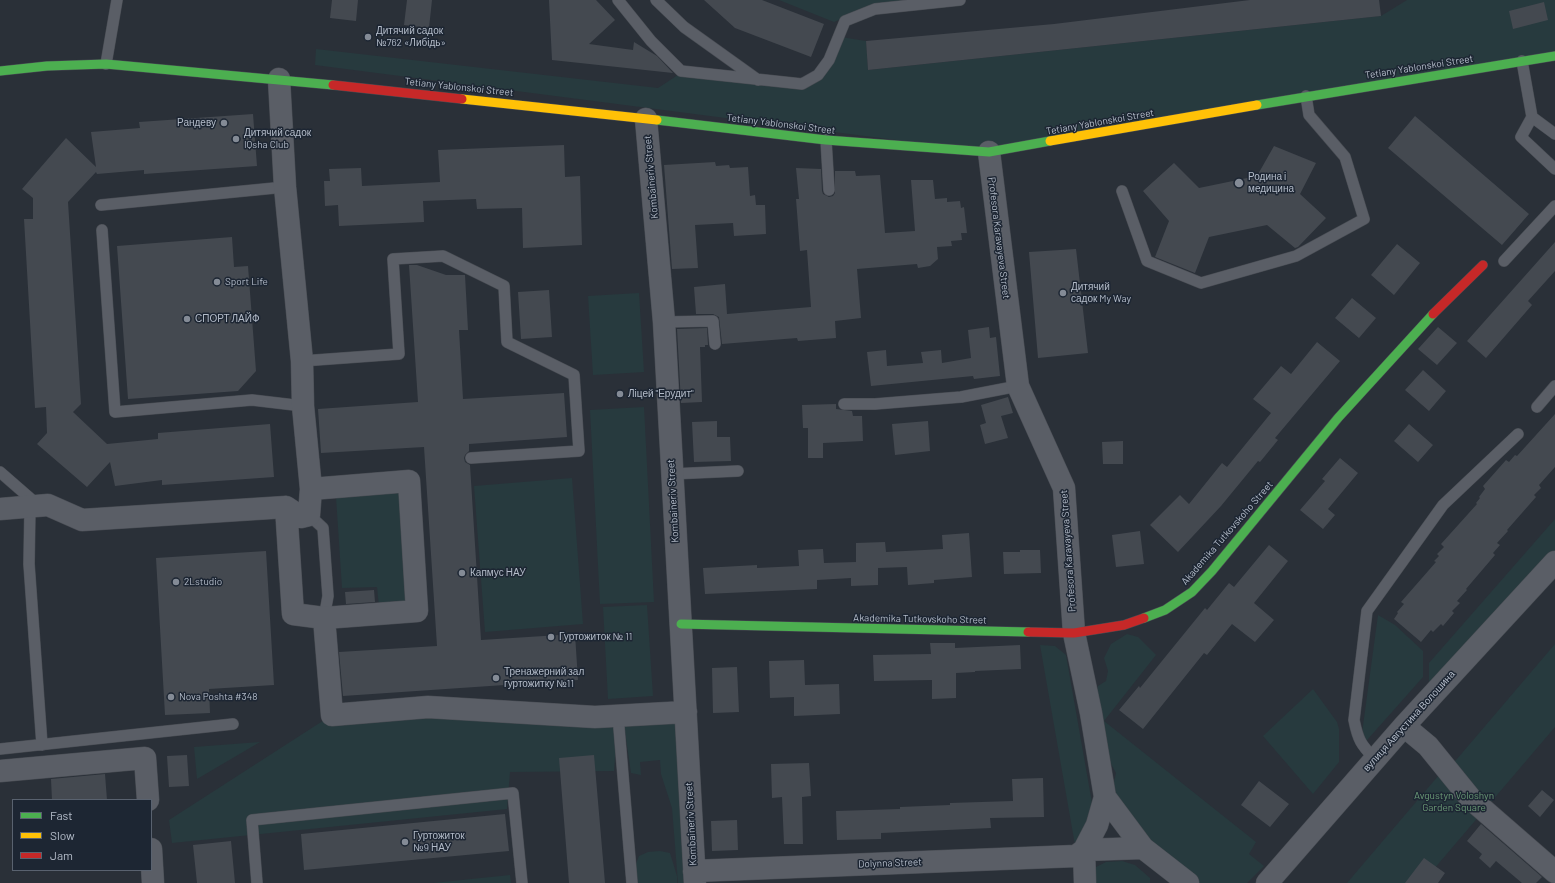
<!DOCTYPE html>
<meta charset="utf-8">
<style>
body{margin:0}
#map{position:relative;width:1555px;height:883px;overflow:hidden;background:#2a3038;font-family:Barlow,sans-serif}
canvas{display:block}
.legend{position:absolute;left:12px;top:799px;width:140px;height:72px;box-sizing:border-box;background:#1d2633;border:1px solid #59626f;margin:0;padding:5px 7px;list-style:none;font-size:12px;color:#b4bcc9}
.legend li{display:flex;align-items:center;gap:8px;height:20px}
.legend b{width:20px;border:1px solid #59626f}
</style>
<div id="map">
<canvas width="1555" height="883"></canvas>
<ul class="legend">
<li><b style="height:5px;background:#4caf50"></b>Fast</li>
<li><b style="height:5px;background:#ffc107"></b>Slow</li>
<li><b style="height:5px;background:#c62828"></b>Jam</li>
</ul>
</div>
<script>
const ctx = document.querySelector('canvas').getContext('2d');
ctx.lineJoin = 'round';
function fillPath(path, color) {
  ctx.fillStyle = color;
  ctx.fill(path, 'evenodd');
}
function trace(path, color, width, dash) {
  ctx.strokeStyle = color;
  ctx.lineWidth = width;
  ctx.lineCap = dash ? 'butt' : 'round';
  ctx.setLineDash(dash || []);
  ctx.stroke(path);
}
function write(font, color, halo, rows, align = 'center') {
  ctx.font = font + ' Barlow,sans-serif';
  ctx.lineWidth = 3;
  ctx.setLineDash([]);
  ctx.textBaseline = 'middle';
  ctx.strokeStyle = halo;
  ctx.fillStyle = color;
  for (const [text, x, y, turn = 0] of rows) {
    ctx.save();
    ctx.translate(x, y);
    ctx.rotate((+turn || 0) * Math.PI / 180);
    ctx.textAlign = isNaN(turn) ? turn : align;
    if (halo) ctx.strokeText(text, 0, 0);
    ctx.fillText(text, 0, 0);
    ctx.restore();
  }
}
fillPath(new Path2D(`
 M779 0H917L874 5 834 22Z
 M1407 0H1555V56L989 152 315 65 316 49 658 88 681 73 803 86 841 37 866 41 868 70 1381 16Z
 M639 293 644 372 593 375 588 296Z
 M644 407 654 602 600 604 590 410Z
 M572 478 583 624 485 632 474 486Z
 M402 489 410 605 379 606 377 587 342 588 336 497Z
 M1555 519V552L1429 687V663Z
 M647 605 653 696 608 699 603 607Z
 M1378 615 1395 625 1423 651V677L1360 748Z
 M1127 634 1138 637 1156 655 1104 721 1256 842 1249 854 1264 866 1247 883H1196L1179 871 1121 809 1113 786 1116 773 1101 745 1094 697 1098 686 1106 681 1108 671 1104 658 1111 644Z
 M1555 644V727L1422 883H1347L1439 775 1457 759Z
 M1040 645 1055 646 1066 655 1092 803 1084 830 1075 845Z
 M1313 689 1337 722 1339 729V762L1313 794 1263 736Z
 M332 715 618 716 614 771 510 772 507 809 172 843 169 820Z
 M623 718 680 723 688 883H678L672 808 661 774 660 760 640 762 641 775 631 773Z
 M260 742 197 779 194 747Z
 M660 851 670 853 677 876V883H638L635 866 639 856 648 852Z
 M1122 861 1135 865 1150 878V883H1093L1096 867 1106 862Z
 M510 875 511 883H433Z`), '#273a3e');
fillPath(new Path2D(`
 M332 0H358L356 21 330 18Z
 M407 0H432L429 28 404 25Z
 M549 0H596L615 20 589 44 633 50 634 42 657 56 673 73 552 60Z
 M704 0H762L824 24 811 57 735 28Z
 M1250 0H1379L1381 16 868 70 866 41 1054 24Z
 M1544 2 1548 20 1513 29 1509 11Z
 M253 114 257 166 144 174V170L97 174 96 172 68 202 81 404 73 412 107 444 158 439V433L270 424 274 477 162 485V480L115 486 110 462 87 487 37 444 47 433 46 407 35 408 24 219H33V198L22 189 66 138 96 167 91 132 140 128 139 122Z
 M1415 116 1529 214 1502 245 1388 148Z
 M564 145 565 177 580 176 582 245 523 248 522 208 477 209 476 199 423 201 424 222 339 226 338 205 325 206 324 181H330L329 169 361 168 362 186 440 182 438 150Z
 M1274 146 1316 163 1300 194 1326 218 1298 247 1295 248 1267 225 1209 237 1195 273 1155 257 1169 221 1143 191 1174 163 1199 188 1257 176Z
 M715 162 716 166 729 165 730 168 748 167 750 196 755 195 756 205H765L766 234 734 236 733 223 695 225 698 268 672 269 664 165Z
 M796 168 821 169 822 191 823 194 829 197 833 196 835 193V171H855L856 176 880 175 885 233 915 231 911 180H933L935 199 947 198V202L960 201 961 208 964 207 967 233H961L962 240 951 241 952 246 937 247 938 259 930 266 918 268 917 264 857 269 861 318 835 321 836 338 798 341 797 338 722 344 719 317 713 314H696L694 287 725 284 727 314 811 307 807 250 800 251 796 199H799Z
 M232 237 234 267 248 266 256 371 238 391 128 399 117 246Z
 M1555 242V271L1528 301 1532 305 1486 358 1467 341Z
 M1397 244 1420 263 1394 295 1371 275Z
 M1076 249 1088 353 1038 358 1029 252Z
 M409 265H417L446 275H465L468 330H459L463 399 564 393 567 437 469 444V451L465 455 464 458 465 462 470 465 481 640 575 634 578 680 343 696 339 652 437 646 424 447 321 453 318 409 418 402Z
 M549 290 552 337 521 339 518 292Z
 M1352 298 1376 318 1359 338 1335 318Z
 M989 327 990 338 996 337 1000 376 974 379 973 376 871 386 867 352 886 350 887 366 923 363 921 352 941 350 942 363 971 358 968 330Z
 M1438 327 1457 343 1437 365 1418 349Z
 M707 328 708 345H705V347H700L702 402 681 403 677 329Z
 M1317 342 1340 361 1275 438 1278 440 1260 462 1258 461 1221 506 1178 552 1150 525 1180 495 1189 504 1222 463 1227 467 1271 413 1253 399 1281 366 1291 374Z
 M1423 370 1446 391 1429 411 1405 390Z
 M1008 397 1013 413 1001 416 1008 438 985 444 980 425 986 423 981 405Z
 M836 404V409L852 411 853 416H862L863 441 823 443V458H808V428H803L802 405Z
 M1555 414V467L1539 485 1541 488 1534 495 1536 497 1507 530 1508 531 1497 543 1500 545 1493 553 1495 555 1466 589 1467 590 1457 601 1460 603 1452 611 1454 613 1443 626 1441 624 1433 632 1431 630 1421 642 1394 619 1398 613 1397 612 1404 604 1401 602 1436 562 1434 561 1439 556 1437 554 1444 547 1441 544 1477 504 1476 503 1480 498 1479 497 1485 489 1483 486 1506 460 1509 462 1515 455 1517 456Z
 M717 421V437H730L731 461 694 462 692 422Z
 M928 421 930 451 895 455 892 424Z
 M1409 424 1433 445 1418 462 1394 441Z
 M1123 441V464H1103L1102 442Z
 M1340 458 1358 473 1328 509 1335 515 1323 529 1300 510 1325 481 1322 479Z
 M1140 531 1144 564 1116 567 1112 535Z
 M969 533 972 577 934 580V583L908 585 907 567 878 568V585L851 586V578L817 580V589L705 594 703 568 757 565V568L799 566 798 550 823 549 824 563 856 562V543L885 542 886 552 943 549 942 535Z
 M1269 545 1288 561 1254 603 1274 620 1255 642 1232 624 1207 655 1204 653 1143 729 1119 710 1139 686 1140 688 1205 608 1207 610 1229 583 1234 587Z
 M1020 550H1040L1041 573 1004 574 1003 552H1020Z
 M266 551 274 685 209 689 210 713 165 715 156 558Z
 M374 590 375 602 346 604 345 592Z
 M930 643H955V648L1020 645 1021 669 975 671V672L956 673V698L932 699V680L874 681 873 655 931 654Z
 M804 660 805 685 839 684 840 714 794 716V697L770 698 769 661Z
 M737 667 739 712 713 713 712 668Z
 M187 755 189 786 169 787 167 756Z
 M594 755 605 883H569L559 758Z
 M809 763 811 796 802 797 803 844H784L782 797 772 798 771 764Z
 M105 774 107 800H52L51 779Z
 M1043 778 1044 817 990 818 991 828 881 833V839L837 840 836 811 900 809V807L950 805V803L1013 801 1012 779Z
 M1259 781 1289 804 1270 827 1241 805Z
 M1542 790 1554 800 1540 817 1528 806Z
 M505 814 509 851 304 870 301 834Z
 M737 820 738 850 712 851 711 821Z
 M1481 824 1542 877 1536 883H1522L1496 861 1490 868 1479 858 1482 854 1467 841Z
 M231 841 235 883H197L193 845Z
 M1424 858 1445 873 1438 883H1405Z`), '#444950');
const lane = new Path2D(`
 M618 0 651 41 681 71 802 84 818 75 829 60 845 21 875 9 960 0
 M656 0 684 27 758 80
 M1522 61 1532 117 1555 134
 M106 64 117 0
 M1532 117 1521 137 1555 169
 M826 140 829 190
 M1122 191 1147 261 1201 283 1296 256 1364 219 1345 157 1309 115 1306 96
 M101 205 285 187
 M102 230 115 412 252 400 303 406
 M1504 261 1555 206
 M664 322 713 321 715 344
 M302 361 399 354 393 259 443 256 504 286 507 342 574 375 579 451 471 458
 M844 404H875L961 397 1018 386
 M1537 407 1555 386
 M0 472 39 506
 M671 474 738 471
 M30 507 29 564 42 745
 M309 515 323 528 328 596 324 618
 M618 716 632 883
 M0 749 233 724
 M1375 759C1361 745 1358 740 1354 720L1367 611 1443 505 1518 434
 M257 883 252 820 513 793 522 883`);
const street = new Path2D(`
 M279 79 285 187 302 361 303 406 311 489 409 481 417 611 324 618
 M646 119 664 322 695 883
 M989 152 1018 386 1064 488 1074 633 1091 713 1105 797 1097 825 1084 850 1085 883
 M286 507 301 517 309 515 311 489
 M0 509 48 505 82 520 286 507 293 614 324 618 332 715 428 707 595 717 686 712
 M1404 726 1428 746 1471 799 1555 872
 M0 771 145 758 148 800
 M1105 797 1143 848 1188 883
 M151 849 153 883
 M694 871 1076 856 1084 850 1143 848
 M1267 883 1404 726 1555 562`);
const fast = new Path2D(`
 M0 71 47 66 106 64 333 85
 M1257 105 1555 56
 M657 120 826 140 989 152 1050 141
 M1144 618 1165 610 1192 592 1212 571 1338 418 1433 314
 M681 624 1028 632`);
const slow = new Path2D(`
 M462 99 657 120
 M1050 141 1257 105`);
const jam = new Path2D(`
 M333 85 462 99
 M1433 314 1483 265
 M1028 632 1074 633 1124 625 1144 618`);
trace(lane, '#484c53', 12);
trace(street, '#484c53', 23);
trace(fast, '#484c53', 10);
trace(slow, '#484c53', 10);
trace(jam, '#484c53', 10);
trace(lane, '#5a5e66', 11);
trace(street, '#5a5e66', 22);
trace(fast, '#4caf50', 9);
trace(slow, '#ffc107', 9);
trace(jam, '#c62828', 9);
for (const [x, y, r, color] of [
 [368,37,4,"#848b96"],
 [224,123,4,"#848b96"],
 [236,139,4,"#848b96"],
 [1239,183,5,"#848b96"],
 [217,282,4,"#848b96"],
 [1063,293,4,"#848b96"],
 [187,319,4,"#848b96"],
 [620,394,4,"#848b96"],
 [462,573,4,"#848b96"],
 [176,582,4,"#848b96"],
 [551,637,4,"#848b96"],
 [496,678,4,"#848b96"],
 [171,697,4,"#848b96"],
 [405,842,4,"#848b96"]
]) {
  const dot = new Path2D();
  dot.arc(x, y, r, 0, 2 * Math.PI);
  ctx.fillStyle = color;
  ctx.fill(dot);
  trace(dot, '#1d2633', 1.5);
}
write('10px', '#b4bcc9', '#1d2633', [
 ["Дитячий садок",376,31],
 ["№762 «Либідь»",376,43],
 ["Рандеву",216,123,"right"],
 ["Дитячий садок",244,133],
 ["IQsha Club",244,145],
 ["Родина і",1248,177],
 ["медицина",1248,189],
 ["Sport Life",225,282],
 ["Дитячий",1071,287],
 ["садок My Way",1071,299],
 ["СПОРТ ЛАЙФ",195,319],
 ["Ліцей \"Ерудит\"",628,394],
 ["Капмус НАУ",470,573],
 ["2Lstudio",184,582],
 ["Гуртожиток № 11",559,637],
 ["Тренажерний зал",504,672],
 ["гуртожитку №11",504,684],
 ["Nova Poshta #348",179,697],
 ["Гуртожиток",413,836],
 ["№9 НАУ",413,848]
], 'left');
write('10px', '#b4bcc9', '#1d2633', [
 ["Tetiany Yablonskoi Street",1419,67,-9],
 ["Tetiany Yablonskoi Street",459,87,6],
 ["Tetiany Yablonskoi Street",1100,122,-10],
 ["Tetiany Yablonskoi Street",781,124,7],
 ["Kombaineriv Street",651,177,-95],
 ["Profesora Karavayeva Street",999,238,83],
 ["Kombaineriv Street",673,501,-93],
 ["Akademika Tutkovskoho Street",1227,533,-49],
 ["Profesora Karavayeva Street",1068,551,-94],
 ["Akademika Tutkovskoho Street",920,619,1],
 ["вулиця Августина Волошина",1409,721,-48],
 ["Kombaineriv Street",691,824,-93],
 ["Dolynna Street",890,863,-2]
]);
write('10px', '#6b9a76', '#1d2633', [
 ["Avgustyn Voloshyn",1454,796],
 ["Garden Square",1454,808]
]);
</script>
